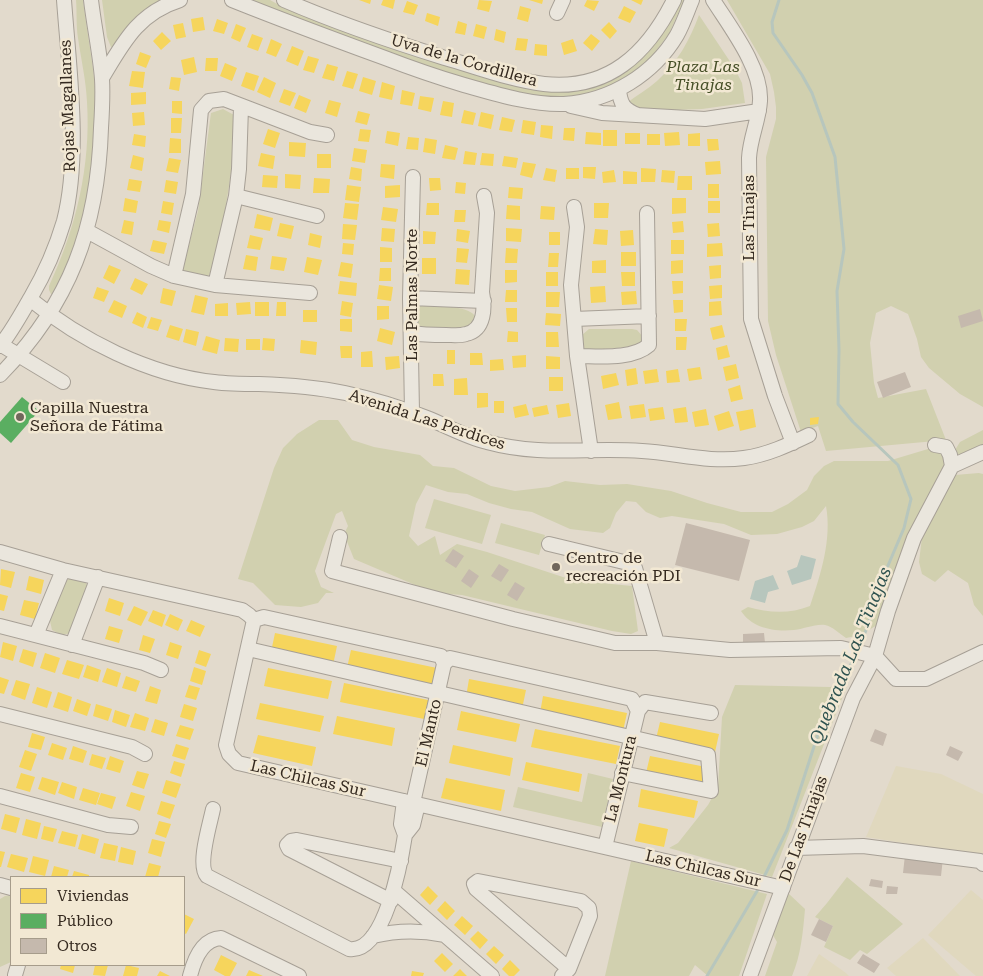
<!DOCTYPE html>
<meta charset="utf-8">
<style>
body{margin:0}
#map{position:relative;width:983px;height:976px;overflow:hidden;background:#e2dacc;font-family:"Roboto Serif",serif}
canvas{display:block}
.legend{position:absolute;left:10px;top:876px;width:175px;height:90px;box-sizing:border-box;background:#f2e8d3;border:1px solid #a69c8b;margin:0;padding:6px 9px;list-style:none;font-size:15px;color:#34291f}
.legend li{display:flex;align-items:center;gap:10px;height:25px}
.legend b{width:25px;border:1px solid #a69c8b}
</style>
<div id="map">
<canvas width="983" height="976"></canvas>
<ul class="legend">
<li><b style="height:14px;background:#f6d55c"></b>Viviendas</li>
<li><b style="height:14px;background:#5aae61"></b>Público</li>
<li><b style="height:14px;background:#c5b9ad"></b>Otros</li>
</ul>
</div>
<script>
const ctx = document.querySelector('canvas').getContext('2d');
ctx.lineJoin = 'round';
function fillPath(path, color) {
  ctx.fillStyle = color;
  ctx.fill(path, 'evenodd');
}
function trace(path, color, width, dash) {
  ctx.strokeStyle = color;
  ctx.lineWidth = width;
  ctx.lineCap = dash ? 'butt' : 'round';
  ctx.setLineDash(dash || []);
  ctx.stroke(path);
}
function write(font, color, halo, rows, align = 'center') {
  ctx.font = font + ' "Roboto Serif",serif';
  ctx.lineWidth = 5;
  ctx.setLineDash([]);
  ctx.textBaseline = 'middle';
  ctx.strokeStyle = halo;
  ctx.fillStyle = color;
  for (const [text, x, y, turn = 0] of rows) {
    ctx.save();
    ctx.translate(x, y);
    ctx.rotate((+turn || 0) * Math.PI / 180);
    ctx.textAlign = isNaN(turn) ? turn : align;
    if (halo) ctx.strokeText(text, 0, 0);
    ctx.fillText(text, 0, 0);
    ctx.restore();
  }
}
fillPath(new Path2D(`
 M896 766 941 774 983 794V856L866 837Z
 M971 890 983 900V976H976L928 935Z
 M923 938 960 976H896L887 968Z
 M819 954 846 973 849 976H807Z`), '#e0d8be');
fillPath(new Path2D(`
 M76 0H83C87 33 94 66 96 99 101 162 84 239 53 294H51L49 290V286C76 228 91 166 87 102 86 80 81 59 78 38 76 25 77 12 76 0Z
 M102 0H173C149 13 128 23 113 47H111L107 37Z
 M250 0H270L281 6 500 79 603 80 678 0H684L669 34 652 56 641 67 626 78 605 89 575 96 551 98 483 85 383 54Z
 M727 0H983V407L960 394 929 368 921 357 917 339 908 314 891 306 876 313 870 343 874 383 878 398 926 389 946 440 826 451 818 426 801 432 776 355 768 321 766 157 776 119V107L774 92 770 74Z
 M699 15 735 69 742 83 745 103 702 109 672 110 629 109 628 102C637 95 648 89 657 81 677 63 690 40 699 15Z
 M223 109 234 115C235 153 229 190 222 227 219 244 217 264 207 278L183 271V267L198 211 211 113Z
 M421 304C433 306 468 305 475 316 475 318 474 322 473 324 466 332 430 328 419 328L415 326 414 312Z
 M589 329H632L637 330 644 338 642 344 631 347 590 350 585 349 582 345V335Z
 M319 420H338L352 440 374 447 420 455 433 466 454 468 491 486 515 491 549 487 565 481 600 485 627 484 671 491 707 503 741 512H772L788 504 807 490 814 476 824 466 834 461H888L928 449 943 453 948 466 877 625 861 635 846 638C840 634 832 626 825 625 814 624 805 629 794 630 774 632 752 628 741 611L748 607C769 613 790 614 810 606 821 574 832 539 826 506L814 521 802 527 777 534 751 535 724 524 672 516 660 518 646 512 636 502 626 501 616 513 610 528 603 533 570 529 532 512 511 509 489 503 467 494 448 492 426 485 416 504 409 536 418 546 435 536 440 555 457 544 487 552 572 580 632 586 638 631 631 634 612 631 462 595 434 593 354 559 344 534 348 526 342 511 336 514 315 571 321 587 334 593H326L318 603 301 607 275 605 253 583 238 579 274 468 283 448 297 434Z
 M983 430V459L966 464 955 450 960 442Z
 M979 473 983 474V616L974 605 968 583 948 570 935 582 922 574 919 562 922 537 955 475Z
 M434 499 491 515 482 544 425 528Z
 M501 523 545 535 539 555 495 543Z
 M71 578 85 581 88 587 71 633 62 635 52 630 50 621 65 581Z
 M848 683 772 877 669 848 678 843 708 805 718 787 722 717 735 685 830 687Z
 M588 773 613 779 602 827 513 807 518 787 582 802Z
 M631 861 767 894 739 976H708L695 965 689 976H605Z
 M847 877 903 924 867 954 860 950 850 960 824 947 833 926 815 917 827 903Z
 M788 893 805 909C803 932 801 955 792 976H765L777 942 767 925 774 902Z
 M11 895V962L0 967V899L5 896Z`), '#d1d0af');
fillPath(new Path2D(`
 M801 555 816 559 811 579 792 585 787 571 797 567Z
 M773 575 779 589 768 592 765 603 750 599 755 581Z`), '#b7c6bd');
fillPath(new Path2D(`
 M359 0H371L370 4Z
 M383 0H395L393 9 381 5Z
 M479 0 492 1 489 12 477 9Z
 M529 0H543L542 4Z
 M587 0 599 1 594 11 584 6Z
 M631 0H643L641 5Z
 M407 1 418 5 414 15 403 12Z
 M520 6 531 9 528 22 517 19Z
 M624 6 636 12 630 23 618 18Z
 M427 13 440 17 438 26 425 21Z
 M203 17 205 30 193 32 191 19Z
 M217 19 228 23 224 34 213 31Z
 M458 21 467 24 465 35 455 33Z
 M609 22 617 31 610 39 601 30Z
 M183 23 186 37 176 39 173 25Z
 M236 24 246 28 240 42 231 38Z
 M476 24 487 27 484 39 473 36Z
 M496 29 506 32 504 43 494 40Z
 M162 32 171 41 161 50 153 41Z
 M252 34 263 38 258 51 247 47Z
 M591 34 600 41 592 51 583 43Z
 M517 38 528 39 526 51 515 50Z
 M271 39 282 44 276 57 266 53Z
 M573 39 577 51 564 55 561 43Z
 M535 44 547 45V56L534 55Z
 M292 46 304 51 298 66 286 61Z
 M140 52 151 56 146 68 136 64Z
 M308 56 319 59 314 73 303 70Z
 M194 57 197 72 184 75 181 60Z
 M206 58H218L217 71H205Z
 M225 63 237 68 232 81 220 76Z
 M327 64 338 67 334 81 322 78Z
 M132 71 145 72 143 88 129 86Z
 M347 71 358 74 353 89 342 86Z
 M246 72 259 76 254 91 241 86Z
 M171 77 181 78 179 91 169 89Z
 M264 77 276 83 270 98 257 92Z
 M363 77 376 81 372 95 359 91Z
 M382 82 395 86 392 100 379 97Z
 M284 89 296 93 290 106 279 102Z
 M402 90 415 93 412 106 400 104Z
 M146 92V104L131 105V93Z
 M299 95 311 100 306 113 294 108Z
 M420 96 434 98 431 112 418 109Z
 M329 100 341 103 337 117 325 113Z
 M172 101H182V114L172 113Z
 M443 101 454 103 452 117 440 115Z
 M464 110 476 113 473 125 461 123Z
 M358 111 370 114 367 125 355 122Z
 M144 112 145 125 133 126 132 113Z
 M481 112 494 115 491 129 478 126Z
 M502 117 515 120 512 132 499 130Z
 M171 118H182L181 133H171Z
 M523 120 536 122 534 135 521 133Z
 M541 125 553 126 552 139 540 137Z
 M564 128H575L574 141 563 140Z
 M268 129 280 133 275 148 263 144Z
 M360 129 371 130 369 142 358 141Z
 M603 130H617V146H603Z
 M387 131 400 133 398 146 385 143Z
 M586 132 601 133V145L585 144Z
 M679 132 680 145 665 146 664 133Z
 M625 133H640V144H625Z
 M700 133V146H688V134Z
 M134 134 146 136 145 147 132 145Z
 M647 134H660V145H647Z
 M408 137 419 138 418 150 406 149Z
 M170 138 181 139V153H169Z
 M425 138 437 140 435 154 423 152Z
 M707 139H718L719 150 708 151Z
 M289 142 306 143 305 157 289 156Z
 M445 145 458 148 455 160 442 158Z
 M354 148 367 150 365 163 352 161Z
 M465 151 477 153 475 165 463 164Z
 M261 153 275 156 273 169 258 166Z
 M482 153 494 154 493 166 480 165Z
 M317 154H331V168H317Z
 M133 155 144 158 142 171 130 168Z
 M504 156 518 158 516 168 502 166Z
 M169 158 181 160 178 173 166 171Z
 M720 161 721 174 706 175 705 162Z
 M523 162 536 164 532 178 520 175Z
 M381 164 395 165 394 179 380 177Z
 M351 167 362 169 361 181 349 179Z
 M583 167H596L595 179 583 178Z
 M546 168 557 170 555 182 543 180Z
 M566 168H579V179H566Z
 M641 168 656 169 655 182H641Z
 M614 170 616 182 603 183 602 172Z
 M662 170 675 171 674 183 661 182Z
 M623 171 637 172V184H623Z
 M285 174 301 175 300 189 285 188Z
 M263 175 278 176 277 188 262 187Z
 M678 176H692V190H677Z
 M314 178 330 179 329 193H313Z
 M429 178H440L441 190 430 191Z
 M129 179 142 181 140 192 127 190Z
 M166 180 178 182 176 194 164 192Z
 M456 182 466 183 465 194 455 193Z
 M708 184H719V198H708Z
 M347 185 361 187 359 202 345 200Z
 M400 185V197L385 198V186Z
 M509 187 523 188 522 199 508 198Z
 M125 198 138 201 136 213 123 211Z
 M672 198H686V213L672 214Z
 M163 201 174 203 172 215 161 213Z
 M708 201H720V213H708Z
 M345 203 359 204 357 220 343 218Z
 M427 203H439V215H426Z
 M594 203H609L608 218H594Z
 M507 205 520 206V220L506 219Z
 M541 206 555 207 554 220 540 219Z
 M383 207 398 209 396 222 381 220Z
 M455 210H466L465 222H454Z
 M257 214 273 218 270 231 254 228Z
 M124 220 134 222 132 235 121 233Z
 M159 220 171 222 169 233 157 230Z
 M683 221 684 232 673 233 672 222Z
 M280 223 294 226 291 239 277 236Z
 M719 223 720 236 708 237 707 224Z
 M343 224 357 225 355 240 342 239Z
 M382 228 395 229 394 242 381 241Z
 M506 228 522 229 521 242 506 241Z
 M457 229 470 231 468 243 456 241Z
 M595 229 608 230 607 245 593 244Z
 M633 230 634 245 621 246 620 231Z
 M423 231 436 232 435 244H423Z
 M549 232H560V245H549Z
 M310 233 322 236 320 248 308 245Z
 M250 235 263 238 260 250 247 248Z
 M153 240 167 243 164 254 150 251Z
 M671 240H684V254H671Z
 M343 243 354 244 353 255 342 254Z
 M722 243 723 256 707 257V244Z
 M380 247 392 248V262H380Z
 M457 248 469 249 467 263 456 262Z
 M506 248 518 249 517 263H505Z
 M621 252H636V266H621Z
 M549 253H559L558 267H548Z
 M246 255 258 257 256 271 243 269Z
 M272 256 287 258 284 271 270 269Z
 M307 257 322 260 318 275 304 272Z
 M422 258H436V274H422Z
 M606 260V273H592V261Z
 M683 260V273L671 274V261Z
 M341 262 353 264 351 278 338 276Z
 M109 265 121 270 114 284 103 278Z
 M721 265V278L710 279 709 266Z
 M380 268H391V281H379Z
 M456 269 470 270 469 285 455 284Z
 M505 270H517V282L505 283Z
 M546 272H558V286H546Z
 M621 272H635V286H622Z
 M135 278 148 284 142 295 130 289Z
 M340 281 357 283 356 296 338 294Z
 M672 281H683V293L673 294Z
 M379 285 393 287 391 301 377 299Z
 M722 285V298L710 299 709 286Z
 M605 286 606 302 591 303 590 287Z
 M97 287 109 291 104 302 93 298Z
 M163 288 176 291 172 306 160 303Z
 M506 290H517V302H505Z
 M636 291 637 304 622 305 621 292Z
 M546 292H560L559 307H546Z
 M195 295 208 298 204 315 191 312Z
 M114 300 127 306 122 318 108 312Z
 M673 300H683V312L674 313Z
 M342 301 353 303 351 317 340 315Z
 M721 301 722 315 709 316V302Z
 M250 302 251 314 237 315 236 303Z
 M255 302H269V316H255Z
 M277 302H286V316H276Z
 M228 303V316H215V304Z
 M377 306H389V319L377 320Z
 M506 308H517V322H507Z
 M303 310H317V322H303Z
 M137 312 147 317 143 328 132 323Z
 M546 313 561 314 560 326 545 325Z
 M151 317 162 320 158 331 147 328Z
 M340 319H352V332L340 331Z
 M675 319H687L686 331H675Z
 M170 325 183 329 179 341 166 337Z
 M722 325 725 337 713 340 710 328Z
 M380 328 395 332 392 345 377 341Z
 M186 329 199 332 196 346 183 342Z
 M508 331 518 332V342H507Z
 M546 332H558L559 347H546Z
 M206 336 220 340 217 354 202 350Z
 M676 337H687L686 350H676Z
 M225 338 239 339 238 352 224 351Z
 M263 338 275 339 274 351 262 350Z
 M246 339H260V350H246Z
 M301 340 317 342 316 355 300 353Z
 M727 345 730 357 718 360 716 348Z
 M340 346H352V358H341Z
 M447 350H455V364H447Z
 M372 351 373 367H361V352Z
 M470 353H482L483 365H470Z
 M526 355V367L513 368 512 356Z
 M399 356 400 368 386 370 385 357Z
 M546 356 560 357V369H546Z
 M503 359 504 370 490 371V360Z
 M736 364 739 378 726 381 723 367Z
 M700 367 702 379 689 381 687 369Z
 M636 368 638 384 627 386 625 370Z
 M657 369 659 382 645 384 643 371Z
 M678 369 680 382 667 383 666 371Z
 M616 373 619 385 603 389 601 376Z
 M433 374H443L444 386H433Z
 M549 377H563V391H549Z
 M467 378 468 395H454V379Z
 M740 385 743 399 731 402 728 389Z
 M477 393H488V407L477 408Z
 M494 401H504V413H494Z
 M619 402 622 418 608 420 605 405Z
 M569 403 571 416 558 418 556 405Z
 M526 404 529 415 515 418 513 407Z
 M644 404 646 417 631 419 629 406Z
 M547 405 549 414 534 417 532 408Z
 M663 407 665 419 650 421 648 409Z
 M686 407 688 422 675 423 673 409Z
 M706 409 709 425 695 427 692 412Z
 M753 409 756 427 740 431 736 412Z
 M729 411 734 426 718 431 714 416Z
 M819 417 818 424 810 425V418Z
 M1 569 15 572 11 588 0 585Z
 M29 576 44 580 41 594 26 590Z
 M0 594 8 596 4 611 0 610Z
 M109 598 124 603 120 616 105 611Z
 M24 600 39 603 35 619 20 615Z
 M134 606 148 612 141 626 127 620Z
 M153 610 166 615 162 627 148 621Z
 M170 614 183 620 178 631 165 625Z
 M191 620 205 626 200 637 186 631Z
 M109 626 123 630 119 643 105 639Z
 M275 633 337 646 333 665 271 652Z
 M143 635 155 639 150 653 139 650Z
 M3 642 17 646 13 661 0 657Z
 M170 642 182 646 178 659 166 655Z
 M23 649 37 653 33 667 19 662Z
 M199 650 211 654 206 667 195 663Z
 M351 650 437 668 433 686 347 668Z
 M45 653 60 658 55 673 40 668Z
 M67 660 84 665 79 679 62 674Z
 M87 665 101 670 98 682 83 677Z
 M194 667 206 671 202 685 190 681Z
 M107 668 121 673 117 687 102 682Z
 M268 668 332 681 328 699 264 686Z
 M126 676 140 681 136 692 122 688Z
 M0 677 9 680 4 694 0 693Z
 M469 679 526 690 522 709 466 697Z
 M16 680 30 684 25 700 11 695Z
 M344 683 433 701 429 720 340 702Z
 M189 685 200 688 196 700 185 697Z
 M150 686 161 690 157 704 145 701Z
 M37 687 52 692 47 708 32 703Z
 M58 692 72 697 68 712 53 707Z
 M543 696 627 713 623 731 540 713Z
 M77 699 91 704 87 716 73 711Z
 M260 703 324 716 320 732 256 719Z
 M96 704 112 709 108 721 93 716Z
 M184 704 197 708 193 721 180 717Z
 M115 710 130 715 126 727 112 722Z
 M461 711 520 724 516 742 457 730Z
 M135 713 149 718 145 731 130 727Z
 M337 716 395 728 392 746 333 734Z
 M155 719 168 723 164 736 151 732Z
 M660 722 719 734 715 752 656 739Z
 M180 725 194 729 190 740 176 736Z
 M535 729 620 746 616 764 531 747Z
 M32 733 45 737 41 750 28 747Z
 M258 735 316 747 312 766 253 753Z
 M52 743 67 748 63 760 48 755Z
 M176 744 189 748 185 760 172 756Z
 M453 745 513 758 510 776 449 763Z
 M73 746 87 751 83 763 69 759Z
 M25 750 37 754 31 771 19 767Z
 M92 754 106 758 102 769 89 765Z
 M110 756 124 761 120 773 106 769Z
 M650 756 706 767 702 784 646 773Z
 M174 761 185 764 181 777 170 773Z
 M526 762 582 774 579 792 522 780Z
 M137 771 149 774 144 789 132 785Z
 M21 773 35 777 30 792 16 788Z
 M42 777 59 782 55 795 38 789Z
 M446 778 505 790 501 811 441 798Z
 M166 780 181 784 176 798 162 793Z
 M62 782 77 787 74 799 58 793Z
 M83 788 100 793 96 805 79 800Z
 M641 789 698 801 694 818 638 807Z
 M131 792 145 796 140 811 126 806Z
 M101 793 116 797 112 809 97 804Z
 M161 801 175 805 170 819 157 814Z
 M5 814 20 818 16 833 1 829Z
 M26 819 41 823 37 839 22 835Z
 M159 821 171 824 166 838 155 834Z
 M639 823 668 829 664 847 635 841Z
 M44 826 57 829 53 842 41 839Z
 M62 831 78 835 75 847 58 843Z
 M82 834 99 839 95 854 78 849Z
 M152 839 165 842 161 857 148 853Z
 M104 843 118 846 115 861 100 858Z
 M121 847 136 851 133 865 118 862Z
 M0 851 5 852 1 867H0Z
 M11 854 28 858 24 872 7 867Z
 M33 856 49 860 45 876 29 872Z
 M149 863 161 866 158 877H145Z
 M54 866 69 870 67 877H51Z
 M74 871 89 875V877H72Z
 M428 886 438 896 430 905 420 895Z
 M445 901 455 911 447 920 437 910Z
 M184 914 194 919 186 934 184 933Z
 M462 916 473 926 465 935 454 925Z
 M478 931 488 940 480 949 470 939Z
 M494 946 504 955 496 964 486 954Z
 M442 953 453 964 445 972 434 961Z
 M221 955 237 963 230 976H225L214 970Z
 M510 960 520 970 514 976H509L502 969Z
 M61 965H75L73 973 60 969Z
 M95 965H108L105 976 93 975Z
 M126 965 139 968 137 976H123Z
 M460 969 467 976H453Z
 M249 970 263 976H246Z
 M160 971 170 976H157Z
 M412 971 424 973 423 976H411Z`), '#f6d55c');
fillPath(new Path2D(`
 M22 397 39 411 11 443 0 433V422Z`), '#5aae61');
trace(new Path2D(`
 M779 0 772 22 773 33 802 75 812 93 835 157 844 249 837 291 839 350 838 404 853 422 898 465 911 499 904 528 881 582 868 625 859 648
 M762 881 787 830 820 728 855 656
 M707 976 760 886`), '#b7c6bd', 3);
fillPath(new Path2D(`
 M980 309 983 321 961 328 958 316Z
 M905 372 911 387 883 398 877 382Z
 M686 523 750 540 739 581 675 565Z
 M453 549 464 556 456 568 445 561Z
 M499 564 509 570 501 582 491 576Z
 M469 569 479 576 471 588 461 581Z
 M515 582 525 588 517 601 507 595Z
 M764 633 765 643 743 644V634Z
 M875 729 887 734 883 746 870 741Z
 M950 746 963 752 958 761 946 755Z
 M905 855 943 858 941 876 903 873Z
 M871 879 883 881 882 888 869 886Z
 M887 886 898 887 897 894H886Z
 M819 919 833 926 826 942 811 935Z
 M863 954 880 964 874 973 857 963Z`), '#c5b9ad');
const minor = new Path2D(`
 M232 0C282 20 333 39 385 58 411 68 437 77 464 85 496 94 531 105 564 104 611 101 654 74 677 35 683 24 687 12 692 0
 M284 0C337 23 390 41 445 58 477 67 510 80 544 84 608 91 647 54 674 0
 M713 0C730 27 762 68 760 101 759 120 750 138 749 158L751 319 775 396 793 443
 M557 13 563 0
 M102 78C123 43 138 13 180 0
 M619 89C620 104 624 110 638 115
 M571 106 602 113 705 119 759 111
 M236 196 317 216
 M574 207 577 227 571 285 577 356 591 451
 M87 231 151 266 174 276 215 285 310 293
 M174 276 193 194 201 110 209 101 224 99 310 132 327 135
 M215 285 236 196 239 169 241 107
 M410 298 484 301
 M30 299C80 340 149 375 214 382 229 384 244 384 259 384 288 385 316 387 345 393 373 399 400 407 427 418 447 426 466 437 487 442 542 457 588 447 642 451 676 453 710 463 744 458 767 455 788 445 809 435
 M574 319 649 316
 M411 333C423 335 434 335 446 335 453 335 460 336 466 334 485 330 485 307 482 292L487 213 484 196
 M0 344 63 382
 M0 346C12 331 21 314 31 297 45 273 56 248 64 221 81 154 69 69 64 0
 M577 356C599 356 632 360 649 345L647 213
 M0 375C70 304 98 227 101 128 102 112 103 95 102 79 100 53 94 26 91 0
 M412 412 410 298 413 177
 M935 445 946 447 950 455 952 466 914 538 888 611 875 656 896 679H926L983 652
 M952 466 983 452
 M340 537 332 571 513 619 615 643H657L730 650 841 648 875 656 853 698 750 976
 M549 544 628 563 635 568 657 643
 M0 552 63 570 242 610 249 615 254 620
 M254 620 226 745 229 754 238 763 783 888
 M254 620 264 617 441 656 444 664
 M0 626 144 663 161 670
 M36 635 63 570
 M72 645 98 577
 M248 649 708 755 711 791 622 773
 M444 664 450 658 632 699 638 711
 M0 714 132 747 145 754
 M0 796 108 825 131 827
 M404 801 401 824 405 835 413 825 418 804
 M413 803 444 664
 M213 809C210 824 197 865 207 876L349 949C385 954 401 861 405 835
 M605 847 638 711 645 702 711 713
 M796 848 863 846 980 861 983 864
 M0 885 11 888
 M394 891 492 976
 M391 901 289 849 287 845 291 841 297 840 401 861
 M373 936C398 930 420 930 444 935
 M15 975 18 965
 M190 976C194 960 202 939 221 938L299 976
 M562 976 569 969 590 916 589 908 581 901 478 881 474 884 476 889 569 969`);
trace(minor, '#a7a096', 16);
trace(minor, '#eae6dd', 14);
for (const [x, y, r, color] of [
 [20,417,5,"#71675c"],
 [556,567,5,"#71675c"]
]) {
  const dot = new Path2D();
  dot.arc(x, y, r, 0, 2 * Math.PI);
  ctx.fillStyle = color;
  ctx.fill(dot);
  trace(dot, '#f2e8d3', 2);
}
write('16px', '#34291f', '#f2e8d3', [
 ["Uva de la Cordillera",464,61,16],
 ["Rojas Magallanes",68,106,-92],
 ["Las Tinajas",749,218,-90],
 ["Las Palmas Norte",412,295,-90],
 ["Avenida Las Perdices",427,420,18],
 ["El Manto",429,733,-77],
 ["Las Chilcas Sur",308,779,13],
 ["La Montura",621,779,-76],
 ["De Las Tinajas",804,829,-70],
 ["Las Chilcas Sur",703,869,13]
]);
write('italic 16px', '#464f27', '#f2e8d3', [
 ["Plaza Las",703,67],
 ["Tinajas",703,85]
]);
write('16px', '#34291f', '#f2e8d3', [
 ["Capilla Nuestra",30,408],
 ["Señora de Fátima",30,426],
 ["Centro de",566,558],
 ["recreación PDI",566,576]
], 'left');
write('italic 18px', '#2f5350', '#f2e8d3', [
 ["Quebrada Las Tinajas",851,656,-68]
]);
</script>
